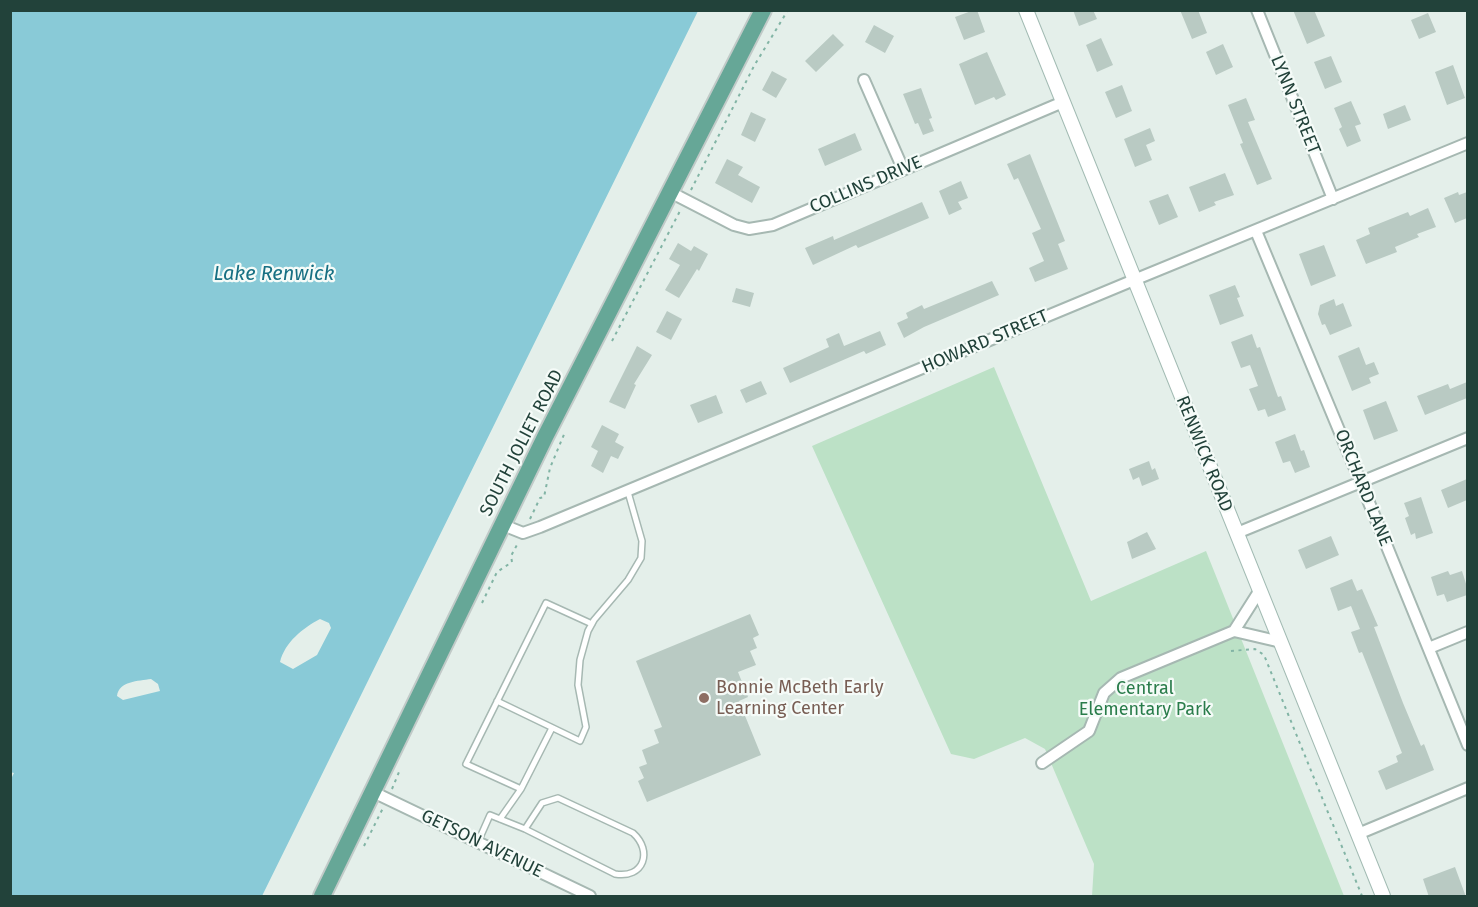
<!DOCTYPE html>
<style>
body{margin:0}
#map{position:relative;width:1478px;height:907px;overflow:hidden;background:#e4efea;font-family:"Fira Sans",sans-serif}
canvas{display:block}
.frame{position:absolute;inset:0;border:12px solid #22423a;pointer-events:none}
</style>
<div id="map">
<canvas width="1478" height="907"></canvas>
<div class="frame"></div>
</div>
<script>
const ctx = document.querySelector('canvas').getContext('2d');
ctx.lineJoin = 'round';
function fillPath(path, color) {
  ctx.fillStyle = color;
  ctx.fill(path, 'evenodd');
}
function trace(path, color, width, dash) {
  ctx.strokeStyle = color;
  ctx.lineWidth = width;
  ctx.lineCap = dash ? 'butt' : 'round';
  ctx.setLineDash(dash || []);
  ctx.stroke(path);
}
function write(font, color, halo, rows, align = 'center') {
  ctx.font = font + ' "Fira Sans",sans-serif';
  ctx.lineWidth = 4.5;
  ctx.setLineDash([]);
  ctx.textBaseline = 'middle';
  ctx.strokeStyle = halo;
  ctx.fillStyle = color;
  for (const [text, x, y, turn = 0] of rows) {
    ctx.save();
    ctx.translate(x, y);
    ctx.rotate((+turn || 0) * Math.PI / 180);
    ctx.textAlign = isNaN(turn) ? turn : align;
    if (halo) ctx.strokeText(text, 0, 0);
    ctx.fillText(text, 0, 0);
    ctx.restore();
  }
}
fillPath(new Path2D(`
 M994 367 1091 601 1206 551 1344 896H1092L1094 864 1045 749 1025 738 974 759 951 754 812 446Z`), '#bce1c6');
fillPath(new Path2D(`
 M11 10 698 11 262 896H11L10 781 14 773 10 772ZM320 619 329 623 331 628 317 655 293 669 280 662C285 642 303 628 320 619ZM151 679 158 684 160 691 123 700 117 696C119 681 138 681 151 679Z`), '#89cad7');
fillPath(new Path2D(`
 M974 10H977L985 32 964 40 955 17Z
 M1073 10H1093L1097 19 1079 26Z
 M1180 10H1198L1207 33 1192 39Z
 M1293 10H1314L1325 36 1307 44Z
 M1428 13 1436 32 1419 39 1411 20Z
 M874 25 894 36 885 53 865 42Z
 M833 34 844 45 816 72 805 61Z
 M1101 38 1113 65 1097 72 1086 45Z
 M1223 44 1233 67 1216 75 1206 52Z
 M987 52 1006 95 996 100 994 97 975 105 959 64Z
 M1331 56 1342 82 1325 89 1314 62Z
 M1453 65 1465 98 1447 105 1435 72Z
 M772 71 787 79 776 98 762 90Z
 M1122 85 1132 111 1116 118 1105 92Z
 M921 88 932 118 929 119 934 131 923 135 918 123 915 124 903 94Z
 M1246 98 1255 120 1248 122 1272 179 1257 185 1240 144 1243 143 1228 105Z
 M1351 101 1361 124 1355 126 1361 141 1347 147 1339 129 1342 127 1334 108Z
 M1405 105 1411 120 1388 129 1383 114Z
 M751 112 766 119 755 142 741 135Z
 M1150 128 1155 141 1146 145 1152 160 1135 167 1124 139Z
 M855 133 862 150 825 166 818 149Z
 M1030 154 1065 241 1058 244 1068 269 1035 282 1029 268 1044 261 1032 233 1041 229 1018 178 1014 180 1007 164Z
 M727 159 743 167 738 175 760 187 752 203 715 183Z
 M1225 173 1234 195 1214 202 1216 205 1199 212 1189 187Z
 M961 181 968 198 958 202 962 209 949 215 939 191Z
 M1458 192 1459 195 1467 192V218L1455 223 1444 198Z
 M1168 194 1178 217 1159 225 1149 201Z
 M922 202 929 218 858 248 856 245 813 265 805 248 833 236 834 240Z
 M1428 208 1436 227 1417 234 1419 237 1395 247 1397 252 1366 264 1356 240 1370 234 1368 228 1408 212 1410 216Z
 M678 243 691 251 694 246 708 254 699 271 697 269 679 298 665 290 680 265 669 259Z
 M1324 245 1336 276 1311 286 1299 254Z
 M992 281 999 295 924 327 904 338 897 323 908 318 906 313 922 305 924 309Z
 M1235 285 1240 297 1237 298 1244 316 1220 325 1209 295Z
 M736 288 754 293 750 307 732 302Z
 M1334 299 1336 306 1343 303 1352 326 1330 335 1325 324 1322 325 1318 314 1320 305Z
 M667 311 682 319 671 340 656 332Z
 M880 331 886 345 866 354 864 351 790 383 783 368 829 347 826 339 839 333 844 346Z
 M1252 334 1257 348 1260 347 1278 397 1281 396 1286 410 1268 417 1265 409 1258 411 1249 389 1258 386 1250 365 1241 368 1231 342Z
 M637 346 652 355 634 384 636 385 625 409 609 402Z
 M1359 347 1366 365 1374 362 1379 374 1369 378 1371 383 1352 391 1338 356Z
 M761 381 767 394 746 403 740 390Z
 M1467 382V398L1425 415 1417 396 1448 384 1450 389Z
 M716 395 723 413 698 423 690 405Z
 M1386 401 1398 431 1374 440 1363 410Z
 M602 425 619 434 615 442 624 447 618 459 611 456 603 473 591 466 598 451 591 447Z
 M1295 434 1301 451 1304 450 1310 467 1295 473 1290 461 1283 463 1275 442Z
 M1149 461 1152 470 1155 468 1159 479 1142 486 1139 477 1133 480 1129 469Z
 M1467 479V500L1448 508 1441 490Z
 M1421 497 1433 533 1416 539 1415 533 1411 535 1405 518 1409 516 1404 503Z
 M1147 532 1156 549 1132 559 1127 542Z
 M1331 536 1339 555 1306 569 1298 550Z
 M1448 571 1450 575 1462 571 1467 587V595L1447 602 1444 594 1437 596 1431 577Z
 M1352 579 1357 591 1362 589 1378 626 1374 627 1403 703 1421 746 1424 744 1434 770 1386 790 1378 771 1398 762 1396 756 1402 753 1362 652 1359 653 1351 632 1360 629 1351 606 1338 611 1330 588Z
 M750 614 759 635 753 638 757 648 750 651 756 665 738 672 748 697 739 701 761 755 647 802 638 781 644 778 639 767 647 764 642 750 659 743 654 730 662 727 636 661Z
 M1455 867 1466 897H1429L1423 879Z`), '#b9cac3');
const lane = new Path2D(`
 M497 701 580 741 586 727 578 685 580 660 588 631 594 620 628 580 641 558 642 541 628 492
 M552 728 521 789 466 764 546 603 592 624
 M500 819 521 789
 M478 842 490 815 525 829 615 874C644 879 653 851 633 833L558 798 542 803 525 829`);
const street = new Path2D(`
 M1257 10 1333 199
 M864 80 903 169
 M670 192 734 225 749 229 773 225 1063 102
 M1256 231 1361 483 1468 745
 M503 525 523 533 540 527 1134 280 1468 143
 M1237 533 1468 438
 M1234 631 1281 642
 M1429 648 1468 632
 M1042 763 1089 731 1104 693 1121 678 1234 631 1260 590
 M373 792 590 896
 M1358 834 1468 788`);
const secondary = new Path2D(`
 M1026 10 1383 896`);
const primary = new Path2D(`
 M322 896 545 437 763 10`);
trace(lane, '#a6b8b2', 8);
trace(street, '#a6b8b2', 14);
trace(secondary, '#a2bbb3', 16);
trace(primary, '#c1cac8', 20);
trace(new Path2D(`
 M691 190 754 66 788 10
 M612 341 680 211
 M530 519 540 498 544 497 550 468 565 432
 M482 603 497 572 512 562 511 556 518 543
 M1231 651 1255 649 1264 655 1362 896
 M392 789 399 772
 M364 846 383 808`), '#82b4a5', 2, [3, 4.5]);
trace(lane, '#fff', 5);
trace(street, '#fff', 10);
trace(secondary, '#fff', 14);
trace(primary, '#66a797', 16);
for (const [x, y, r, color] of [
 [704,698,6,"#8d6e63"]
]) {
  const dot = new Path2D();
  dot.arc(x, y, r, 0, 2 * Math.PI);
  ctx.fillStyle = color;
  ctx.fill(dot);
  trace(dot, '#f5fbf8', 2);
}
write('18px', '#22423a', '#f5fbf8', [
 ["LYNN STREET",1295,105,68],
 ["COLLINS DRIVE",866,185,-23],
 ["HOWARD STREET",985,342,-23],
 ["SOUTH JOLIET ROAD",522,443,-63],
 ["RENWICK ROAD",1204,454,68],
 ["ORCHARD LANE",1363,488,68],
 ["GETSON AVENUE",482,844,26]
]);
write('18px', '#785e54', '#f5fbf8', [
 ["Bonnie McBeth Early",716,688],
 ["Learning Center",716,709]
], 'left');
write('18px', '#297c4a', '#f5fbf8', [
 ["Central",1145,689],
 ["Elementary Park",1145,710]
]);
write('italic 20px', '#177083', '#f5fbf8', [
 ["Lake Renwick",274,274]
]);
</script>
